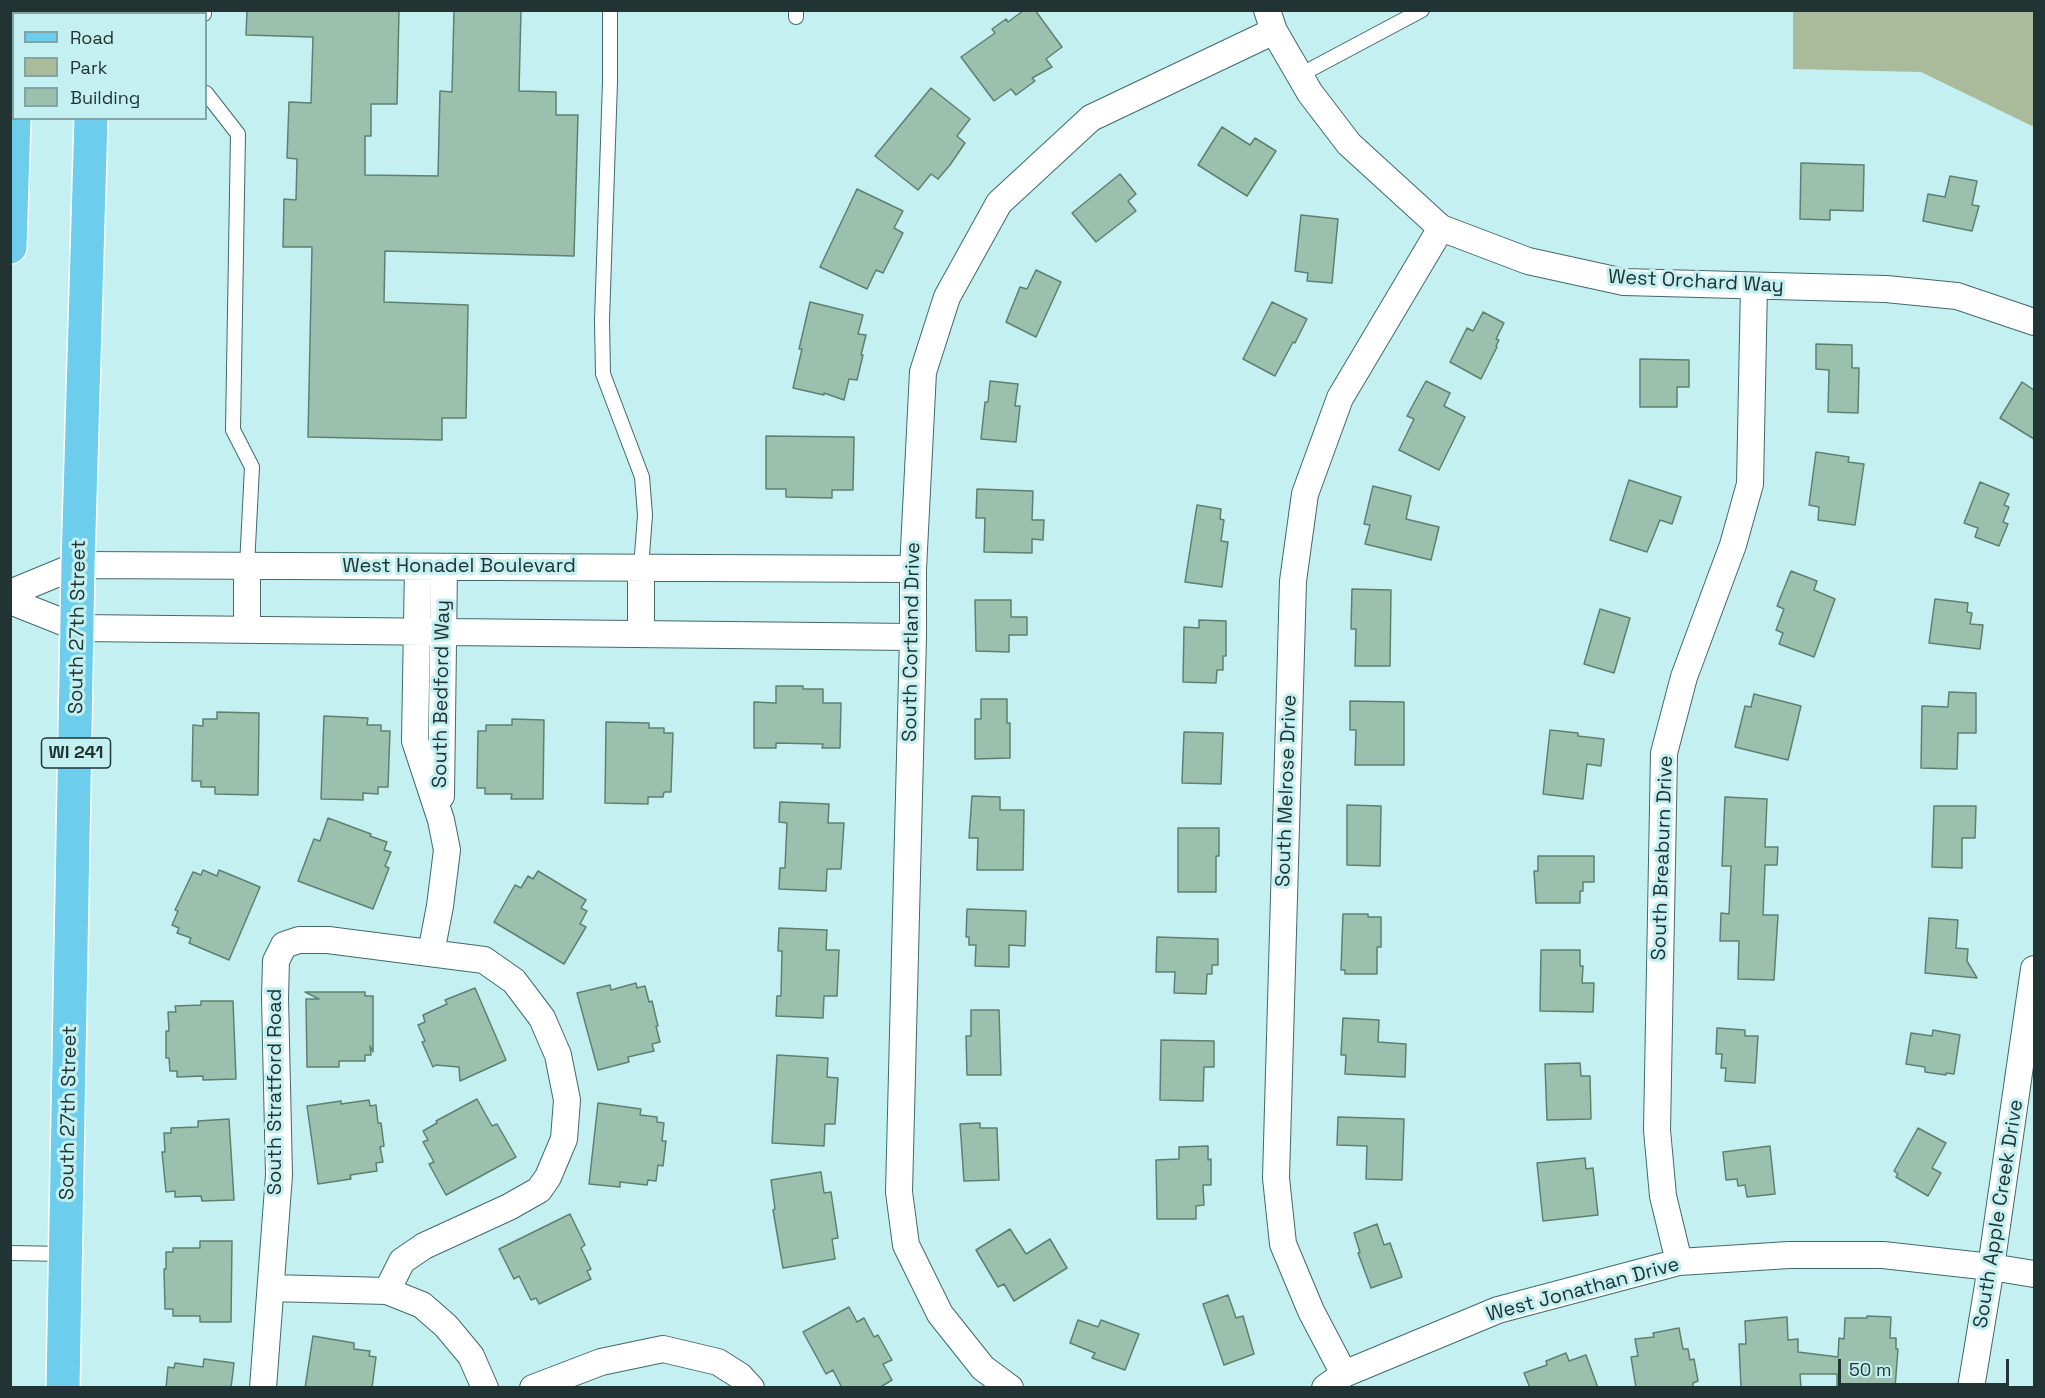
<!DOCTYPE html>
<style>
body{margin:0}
#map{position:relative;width:2045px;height:1398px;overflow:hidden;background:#c4f0f1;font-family:"Space Grotesk",sans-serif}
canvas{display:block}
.frame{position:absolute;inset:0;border:12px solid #213333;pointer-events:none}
.legend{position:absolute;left:12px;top:12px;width:195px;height:108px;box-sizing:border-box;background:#c4f0f1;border:2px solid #83a4a5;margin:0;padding:8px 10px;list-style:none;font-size:18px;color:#213333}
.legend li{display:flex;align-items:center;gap:12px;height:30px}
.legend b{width:30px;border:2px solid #83a4a5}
.scale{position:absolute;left:1838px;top:1359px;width:171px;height:27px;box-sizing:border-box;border:3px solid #213333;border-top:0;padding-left:8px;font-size:18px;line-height:21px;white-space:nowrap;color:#213333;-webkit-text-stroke:4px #c4f0f1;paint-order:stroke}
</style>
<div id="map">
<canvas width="2045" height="1398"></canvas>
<div class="frame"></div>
<ul class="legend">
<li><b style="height:8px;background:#6dcded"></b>Road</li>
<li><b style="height:16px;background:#aabb9c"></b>Park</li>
<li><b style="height:16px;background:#9cc0ae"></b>Building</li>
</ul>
<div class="scale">50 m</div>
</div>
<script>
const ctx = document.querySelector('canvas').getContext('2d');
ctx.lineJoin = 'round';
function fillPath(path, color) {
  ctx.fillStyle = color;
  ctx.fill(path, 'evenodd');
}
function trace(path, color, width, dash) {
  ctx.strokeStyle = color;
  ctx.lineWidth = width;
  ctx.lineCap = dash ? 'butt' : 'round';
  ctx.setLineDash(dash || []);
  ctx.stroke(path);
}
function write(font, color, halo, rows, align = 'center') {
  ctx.font = font + ' "Space Grotesk",sans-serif';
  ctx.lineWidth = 6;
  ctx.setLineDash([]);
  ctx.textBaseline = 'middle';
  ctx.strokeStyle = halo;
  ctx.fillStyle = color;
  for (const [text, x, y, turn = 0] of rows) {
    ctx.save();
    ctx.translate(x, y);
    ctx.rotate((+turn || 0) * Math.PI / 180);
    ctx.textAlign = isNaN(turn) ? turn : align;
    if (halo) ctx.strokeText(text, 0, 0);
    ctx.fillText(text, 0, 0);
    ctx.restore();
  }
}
fillPath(new Path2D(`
 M1793 11H2034V127L1921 72 1793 69Z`), '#aabb9c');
const building = new Path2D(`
 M247 10H399L397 104H371V136H365V175L438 176 440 91 452 92 454 10H521L519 91 556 92V115H578L574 256 385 251 384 302 468 305 466 418H442V440L308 437 312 247H283L284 199 296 200 297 159 287 158 289 102 311 103 313 37 246 35Z
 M1024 10H1035L1062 47 1046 59 1052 67 1032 78 1035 81 1016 95 1011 89 994 101 961 57 995 33 992 29 1006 19 1008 22Z
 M931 88 970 119 957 136 965 143 950 165 938 179 931 174 918 190 875 156Z
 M1222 127 1250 145 1255 138 1276 151 1247 196 1198 165Z
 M1801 163 1864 165 1863 211 1830 210V220L1800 219Z
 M1120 174 1136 194 1128 201 1136 211 1096 242 1072 213Z
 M1950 176 1977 181 1972 205 1979 206 1972 231 1923 221 1928 194 1945 197Z
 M857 189 903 211 894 228 903 233 883 273 876 270 867 289 820 267Z
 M1301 215 1338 219 1332 283 1307 281 1308 273 1295 271Z
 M1036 270 1061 282 1036 337 1006 322 1020 287 1027 289Z
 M810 302 863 315 858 334 866 335 861 355H863L857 380 849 379 844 400 824 393V395L793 388 802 349H799Z
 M1272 302 1307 319 1295 343 1293 342 1275 376 1243 359Z
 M1483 312 1504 323 1496 339 1499 340 1496 346 1497 347 1481 379 1450 362 1467 328 1473 331Z
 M1816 344 1852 345V368H1859L1858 413 1828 412 1829 370 1816 369Z
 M1640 359 1689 360V387H1677V407H1640Z
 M990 381 1018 384 1015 406H1020L1016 442 981 439 985 402H988Z
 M1426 381 1450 393 1444 406 1465 417 1439 470 1399 450 1414 419 1407 416Z
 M2022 382 2034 390V439L2000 418Z
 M766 436 854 437 853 490H832V498L786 497V489H766Z
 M1816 452 1849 457 1848 462 1864 464 1855 525 1818 520 1819 507 1809 505Z
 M1629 480 1681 497 1672 524 1660 520 1647 552 1610 540Z
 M1980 482 2009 494 2004 505 2009 507 2003 522 2008 524 1999 546 1975 537 1978 528 1964 523Z
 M1373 486 1411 496 1406 519 1439 527 1431 560 1365 544 1370 525 1364 524Z
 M977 489 1033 491 1032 520H1044L1043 540 1032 539V553L984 552 985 518H976Z
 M1197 505 1221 509 1220 519 1224 520 1221 541 1228 542 1222 587 1185 582Z
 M1791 571 1817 581 1814 590 1835 599 1814 657 1779 644 1783 633 1776 630 1784 609 1777 606Z
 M1352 589 1391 590 1390 666H1355L1356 629H1351Z
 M1935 599 1968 603 1967 612 1972 613 1970 624 1983 625 1980 649 1929 643Z
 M975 600H1011V617H1027V635H1009V652L976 651Z
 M1600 609 1630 618 1614 673 1584 664Z
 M1199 620 1226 621V656H1223V670H1217L1216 683 1183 682 1184 627 1199 628Z
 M776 686H803V689H823V703H841L840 748H822L823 744 776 743V748H754V702L776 703Z
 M1949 692 1976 693V733H1958L1957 769 1921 768 1922 706 1948 707Z
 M1754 694 1801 706 1788 760 1735 747 1745 706 1751 707Z
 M981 699H1007V723H1010V758L975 759V719H981Z
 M1350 701 1404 702V765H1355L1356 730H1350Z
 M217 712 259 713 258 795 215 794V787H201V781H192L193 725 203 726V719H217Z
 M324 716 368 718 367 725H381V731H390L388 787H378V794L363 793V800L321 799Z
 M512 719 544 720 543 799H511L512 794H485V788H477L478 731H486V725H512Z
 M606 722 649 723V728H664V733H673L671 792H664L663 797H648V804L605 803Z
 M1550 730 1578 733V736L1604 739 1601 766 1587 764 1583 799 1543 794Z
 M1184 732 1223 733 1221 784 1182 783Z
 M972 796 1000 797V810H1024L1023 870H977L978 838H969Z
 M1725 797 1767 799 1765 847H1778L1777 865H1765L1763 915H1778L1774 980 1738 979 1739 941H1720L1721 913 1729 914 1731 866H1722Z
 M780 802 829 804 828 823H844L841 869H827L826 891 779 889 780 868H785L787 823 779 822Z
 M1347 805 1381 806 1380 866 1347 865Z
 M1934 806H1976L1975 838H1962V868L1932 867Z
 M328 818 371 834 370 836 387 842 384 850 391 852 385 866 389 868 373 909 298 881 314 839 320 841Z
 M1178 828H1219V856H1216V892H1178Z
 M1538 856H1594V882H1583V891H1580V903H1536L1534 871H1538Z
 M203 870 217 876 219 870 260 887 229 960 189 943 191 938 177 933 179 928 172 925 178 911 175 910 193 872 201 875Z
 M538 871 586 900 581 908 587 911 580 924 586 927 564 964 494 922 515 885 521 888 528 876 533 879Z
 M967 909 1026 911 1025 946 1009 945V967L975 966 976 945H969V937H966Z
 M1343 914H1368V917H1381V947H1377V974H1345V970H1341Z
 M1929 918 1958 920 1956 948 1968 949 1967 961 1977 978 1925 973Z
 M779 928 827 930 826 950H839L837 996H824L823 1018 776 1016 777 996H781L782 951H778Z
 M1157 937 1218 939V965H1212V974H1207L1206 994 1174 993 1175 972H1156Z
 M1541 950H1580V966H1583L1582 983H1594L1593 1012 1540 1011Z
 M636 983 637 988 645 986 649 1002 652 1001 658 1026H656L660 1042 652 1044 654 1051 628 1057 629 1062 598 1070 577 993 610 985 611 990Z
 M475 988 506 1060 460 1081 459 1067 436 1065 433 1067 422 1042 425 1041 418 1025 425 1022 423 1015 447 1004 445 1000Z
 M305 992H365V996H373V1052L370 1046 371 1055H365V1061H339V1067H307L306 999H319Z
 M201 1001H233L236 1079 203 1080V1076L177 1077V1071H170L169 1058H166V1031H169L168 1012H176L175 1006 201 1005Z
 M971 1010H999L1001 1075H967L966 1036H971Z
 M1343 1018 1379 1020 1378 1042 1406 1044 1405 1077 1345 1074 1346 1055H1341Z
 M1717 1028 1745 1030V1036H1758L1755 1083 1725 1081 1726 1068H1721L1722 1054H1716Z
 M1933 1030 1960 1035 1954 1074 1946 1073V1075L1925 1072V1067L1906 1064 1911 1033 1932 1036Z
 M1161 1040 1214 1041V1067H1204L1203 1101 1160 1100Z
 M777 1055 828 1058 827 1077 838 1078 835 1124H825L824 1146 772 1143Z
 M1580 1063 1581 1076H1590L1591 1119 1547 1120 1545 1064Z
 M477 1099 492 1126 497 1124 516 1157 446 1195 429 1164 434 1162 423 1142 428 1140 423 1131 437 1123 436 1121Z
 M369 1100 370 1106 376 1105 378 1123H381L384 1146 380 1147 383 1162 376 1163 377 1171 350 1175 351 1179 318 1184 307 1106 341 1101V1104Z
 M598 1103 641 1109 640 1115 657 1117V1122L664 1123 662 1141H666L663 1166 658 1165 656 1181 648 1180 647 1185 620 1182V1187L589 1184Z
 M1338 1117 1404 1119 1402 1180 1366 1179 1367 1146 1337 1145Z
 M229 1119 234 1200 202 1201 201 1196 175 1197V1191L166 1192 162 1152H165L164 1133H171V1128L198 1127V1121Z
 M980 1123V1128H997L999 1180 964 1181 960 1124Z
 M1918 1128 1946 1143 1932 1168 1941 1173 1928 1196 1896 1177 1898 1174 1894 1171Z
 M1208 1146V1160L1211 1159V1185H1203L1204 1205 1196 1206V1219H1157L1156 1160 1179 1159V1147Z
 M1770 1146 1775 1194 1747 1197 1745 1185 1738 1186 1737 1179 1726 1180 1723 1152Z
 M1585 1158 1586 1169 1593 1168 1598 1215 1543 1221 1537 1163Z
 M821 1172 824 1193 831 1192 838 1238 832 1239 835 1259 783 1268 773 1210 775 1209 771 1180Z
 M570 1214 585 1245 581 1248 591 1269 587 1271 591 1279 539 1304 536 1298 531 1300 519 1276 514 1279 499 1249Z
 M1377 1224 1384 1245 1390 1243 1402 1277 1371 1288 1358 1253 1360 1252 1354 1233Z
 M1010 1229 1026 1254 1050 1239 1067 1268 1014 1301 1004 1284 998 1287 976 1250Z
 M200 1241H232L231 1322H200V1316H173V1309H165L164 1269H166V1252H173V1248H200Z
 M1228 1295 1236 1318 1243 1316 1254 1354 1224 1365 1203 1304Z
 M849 1307 857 1322 864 1318 874 1337 878 1335 892 1360 883 1364 892 1380 879 1388H842L833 1370 826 1374 803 1332Z
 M1867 1316 1891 1317 1890 1338H1896V1349H1898L1895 1388H1837V1374H1800L1801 1388H1741L1739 1344H1746L1745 1321 1787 1317 1788 1340 1798 1339V1352L1838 1357 1839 1338 1844 1339 1845 1318H1867Z
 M1078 1320 1098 1327 1101 1320 1139 1334 1125 1370 1092 1358 1095 1353 1070 1343Z
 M1679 1328 1683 1349H1688L1690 1360 1694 1359 1698 1381 1693 1383V1388H1636L1631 1357 1638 1356 1635 1339 1654 1337 1653 1333Z
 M313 1336 354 1343V1349L370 1351 369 1356 376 1357 372 1388H305Z
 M1566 1353 1569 1361 1586 1355 1598 1388H1530L1524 1373 1547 1365 1546 1361Z
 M204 1359 234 1363 231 1388H166L168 1367 174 1368 175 1363 203 1367Z`);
fillPath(building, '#9cc0ae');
trace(building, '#5e8070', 1.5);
const service = new Path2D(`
 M610 10V82L602 320 603 374 642 477 645 515 641 568
 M204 14V10
 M796 17V10
 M1300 75 1422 10
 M10 91H14
 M206 93 238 134 233 430 252 467 247 566
 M10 1253 65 1254`);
const minor = new Path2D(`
 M1267 10 1274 31 1310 93 1349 144 1441 228 1528 261 1624 282 1886 289 1957 296 2034 322
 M247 566V630
 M418 567 415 741 441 820 447 850 440 906 431 953
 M10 593 78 565 913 569
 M10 601 78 628 913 637
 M641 634V568
 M441 796 444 567
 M1679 1262 1663 1196 1657 1130 1664 753 1684 677 1733 545 1750 484 1754 286
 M271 1288 387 1291 422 1305 446 1326 471 1356 485 1388
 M1344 1374 1311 1311 1283 1244 1276 1178 1293 581 1305 494 1340 398 1441 228
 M263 1388 279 1175 275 998 276 961 284 945 299 940H328L484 960 514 981 542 1018 558 1055 567 1100 564 1139 548 1177 539 1190 509 1207 424 1246 402 1261 387 1291
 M533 1388 601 1362 663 1349 718 1362 740 1376 751 1388
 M1010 1388 983 1368 940 1314 906 1245 899 1192 913 637V569L923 372 947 297 999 203 1091 118 1274 31
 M1325 1388 1344 1374 1498 1310 1679 1262 1789 1255H1883L1991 1267 2034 1274
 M1971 1388 1991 1267 2034 969`);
const primary = new Path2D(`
 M17 14V10
 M93 14 94 10
 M10 247 14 118
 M63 1388 78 565 91 118`);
trace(service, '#416a6a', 16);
trace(minor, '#416a6a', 28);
trace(primary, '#fff', 36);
trace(service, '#fff', 14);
trace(minor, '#fff', 26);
trace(primary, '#6dcded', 33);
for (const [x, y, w] of [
 [76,753,69]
]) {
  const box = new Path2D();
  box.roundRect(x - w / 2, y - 15, w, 30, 4.5);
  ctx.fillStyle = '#c4f0f1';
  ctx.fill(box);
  trace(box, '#213333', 1.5);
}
write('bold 18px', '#213333', null, [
 ["WI 241",76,753]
]);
write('20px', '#213333', '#c4f0f1', [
 ["West Orchard Way",1696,282,3],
 ["West Honadel Boulevard",459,567],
 ["South 27th Street",78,627,-89],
 ["South Cortland Drive",912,642,-89],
 ["South Bedford Way",442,694,-89],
 ["South Melrose Drive",1287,791,-88],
 ["South Breaburn Drive",1663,858,-88],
 ["South Stratford Road",276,1092,-90],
 ["South 27th Street",69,1113,-89],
 ["South Apple Creek Drive",1999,1214,-81],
 ["West Jonathan Drive",1583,1290,-15]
]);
</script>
